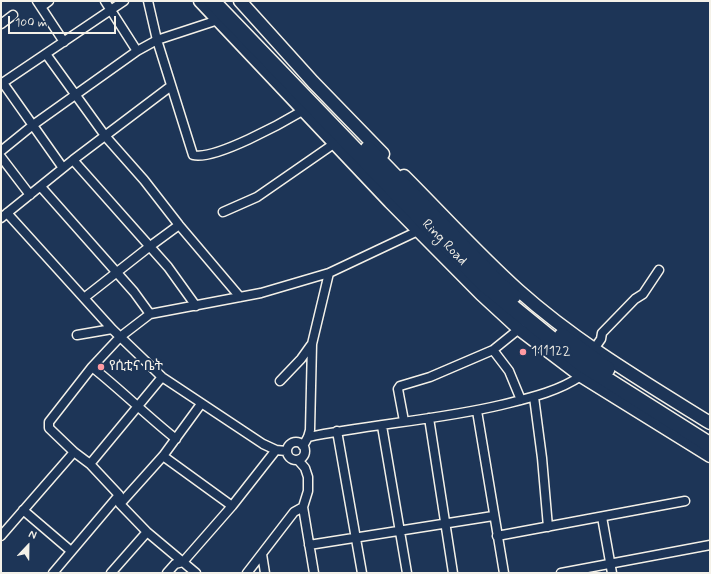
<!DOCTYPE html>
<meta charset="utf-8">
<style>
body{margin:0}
#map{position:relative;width:711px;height:574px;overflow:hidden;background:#1d3557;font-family:Mynerve,sans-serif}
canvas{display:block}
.frame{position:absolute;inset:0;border:2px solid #f4f1e8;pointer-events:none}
.north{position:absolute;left:8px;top:526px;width:40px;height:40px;-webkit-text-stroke:3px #1d3557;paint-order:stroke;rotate:22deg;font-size:11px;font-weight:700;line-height:16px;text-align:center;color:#f4f1e8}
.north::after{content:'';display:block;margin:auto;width:14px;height:18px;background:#f4f1e8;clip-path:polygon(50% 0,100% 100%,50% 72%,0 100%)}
.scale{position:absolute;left:8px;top:16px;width:108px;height:18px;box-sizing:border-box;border:2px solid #f4f1e8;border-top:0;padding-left:5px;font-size:12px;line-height:14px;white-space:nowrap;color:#f4f1e8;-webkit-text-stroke:3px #1d3557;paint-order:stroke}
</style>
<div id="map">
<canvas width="711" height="574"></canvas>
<div class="frame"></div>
<div class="north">N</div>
<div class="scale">100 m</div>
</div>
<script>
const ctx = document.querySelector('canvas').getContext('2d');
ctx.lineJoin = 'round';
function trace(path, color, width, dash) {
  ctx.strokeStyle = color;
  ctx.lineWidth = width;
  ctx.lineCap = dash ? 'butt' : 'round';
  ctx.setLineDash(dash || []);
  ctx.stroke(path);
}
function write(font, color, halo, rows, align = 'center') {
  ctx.font = font + ' Mynerve,"Noto Sans Ethiopic",sans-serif';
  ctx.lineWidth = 4;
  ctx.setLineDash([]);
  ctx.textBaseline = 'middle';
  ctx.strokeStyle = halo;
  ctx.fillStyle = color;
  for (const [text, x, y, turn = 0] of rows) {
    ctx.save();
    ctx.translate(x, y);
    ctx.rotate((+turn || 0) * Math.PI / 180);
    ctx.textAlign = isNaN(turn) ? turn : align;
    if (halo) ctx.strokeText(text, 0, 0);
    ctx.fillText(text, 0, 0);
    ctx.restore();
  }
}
const street = new Path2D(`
 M37 1 64 42
 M105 1 137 51
 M148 1 157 40 193 155C214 161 284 122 304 110
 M41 7 49 1
 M1 24 13 15
 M46 54 106 137 144 180 179 225 240 297
 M3 83 63 168
 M1 84 124 1
 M1 151 33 125 137 51 157 40 218 20
 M1 157 30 195
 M73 160 168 267 196 306
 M41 187 134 292 150 314
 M223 212 257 197 335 143
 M7 213 112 329
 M1 218 73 160 171 86
 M84 298 149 247 179 225
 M77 335 112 329 162 377 263 444 276 450 286 451
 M594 349 601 339 602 333 635 299 643 294 659 270
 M493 350 509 371 521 400
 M92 367C121 390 147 416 176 439
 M280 381 301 359 311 345
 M534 397 542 458 548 527
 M477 411 504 573
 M429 418 453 573
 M404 421 398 389 400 386 430 377 493 350 519 329
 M382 426 407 573
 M337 431 362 573
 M308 437C372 424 438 420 501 405 529 398 557 392 581 376
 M287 451a9 9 0 1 1 18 0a9 9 0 1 1-18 0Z
 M303 446 308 437 310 430 312 344 329 273 418 231
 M163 456 232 506
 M298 460 305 468 308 477V491L303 507 314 573
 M90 464 162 377
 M120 504 163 456 201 404
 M23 510 71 551
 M602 517 612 573
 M1 536 74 452
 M497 536 685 501
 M309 545 493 516
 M262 554 265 573
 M53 573 119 495
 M111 573 147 532
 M167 573 175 564 183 562 232 506 276 450
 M196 573 147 532 120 504 119 495 90 464 74 452 49 428V422L92 367 120 337 150 314 261 293 329 273
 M247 573 294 512 303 507
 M561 573 710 545`);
const secondary = new Path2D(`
 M200 1 390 202 481 294 519 329 581 376 710 456
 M240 1 313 82 383 154
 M404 176C442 214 478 254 518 290 576 342 644 382 710 423`);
const highway = new Path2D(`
 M212 1 484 284 582 364 710 445
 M368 149 500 285 513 296
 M562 336 607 369`);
trace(street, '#f4f1e8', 11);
trace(secondary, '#f4f1e8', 15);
trace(highway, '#f4f1e8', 18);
trace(street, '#1d3557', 8);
trace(secondary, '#1d3557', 12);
trace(highway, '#1d3557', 15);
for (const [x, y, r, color] of [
 [523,352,4,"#ff9aa2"],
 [101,367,4,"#ff9aa2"]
]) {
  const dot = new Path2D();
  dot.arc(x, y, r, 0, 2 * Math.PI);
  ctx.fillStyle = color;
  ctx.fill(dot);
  trace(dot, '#1d3557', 1.5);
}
write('14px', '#f4f1e8', '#1d3557', [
 ["Ring Road",444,243,46]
]);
write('14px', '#f4f1e8', '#1d3557', [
 ["111122",531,352],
 ["የሲቲና ቤት",109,367]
], 'left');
</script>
